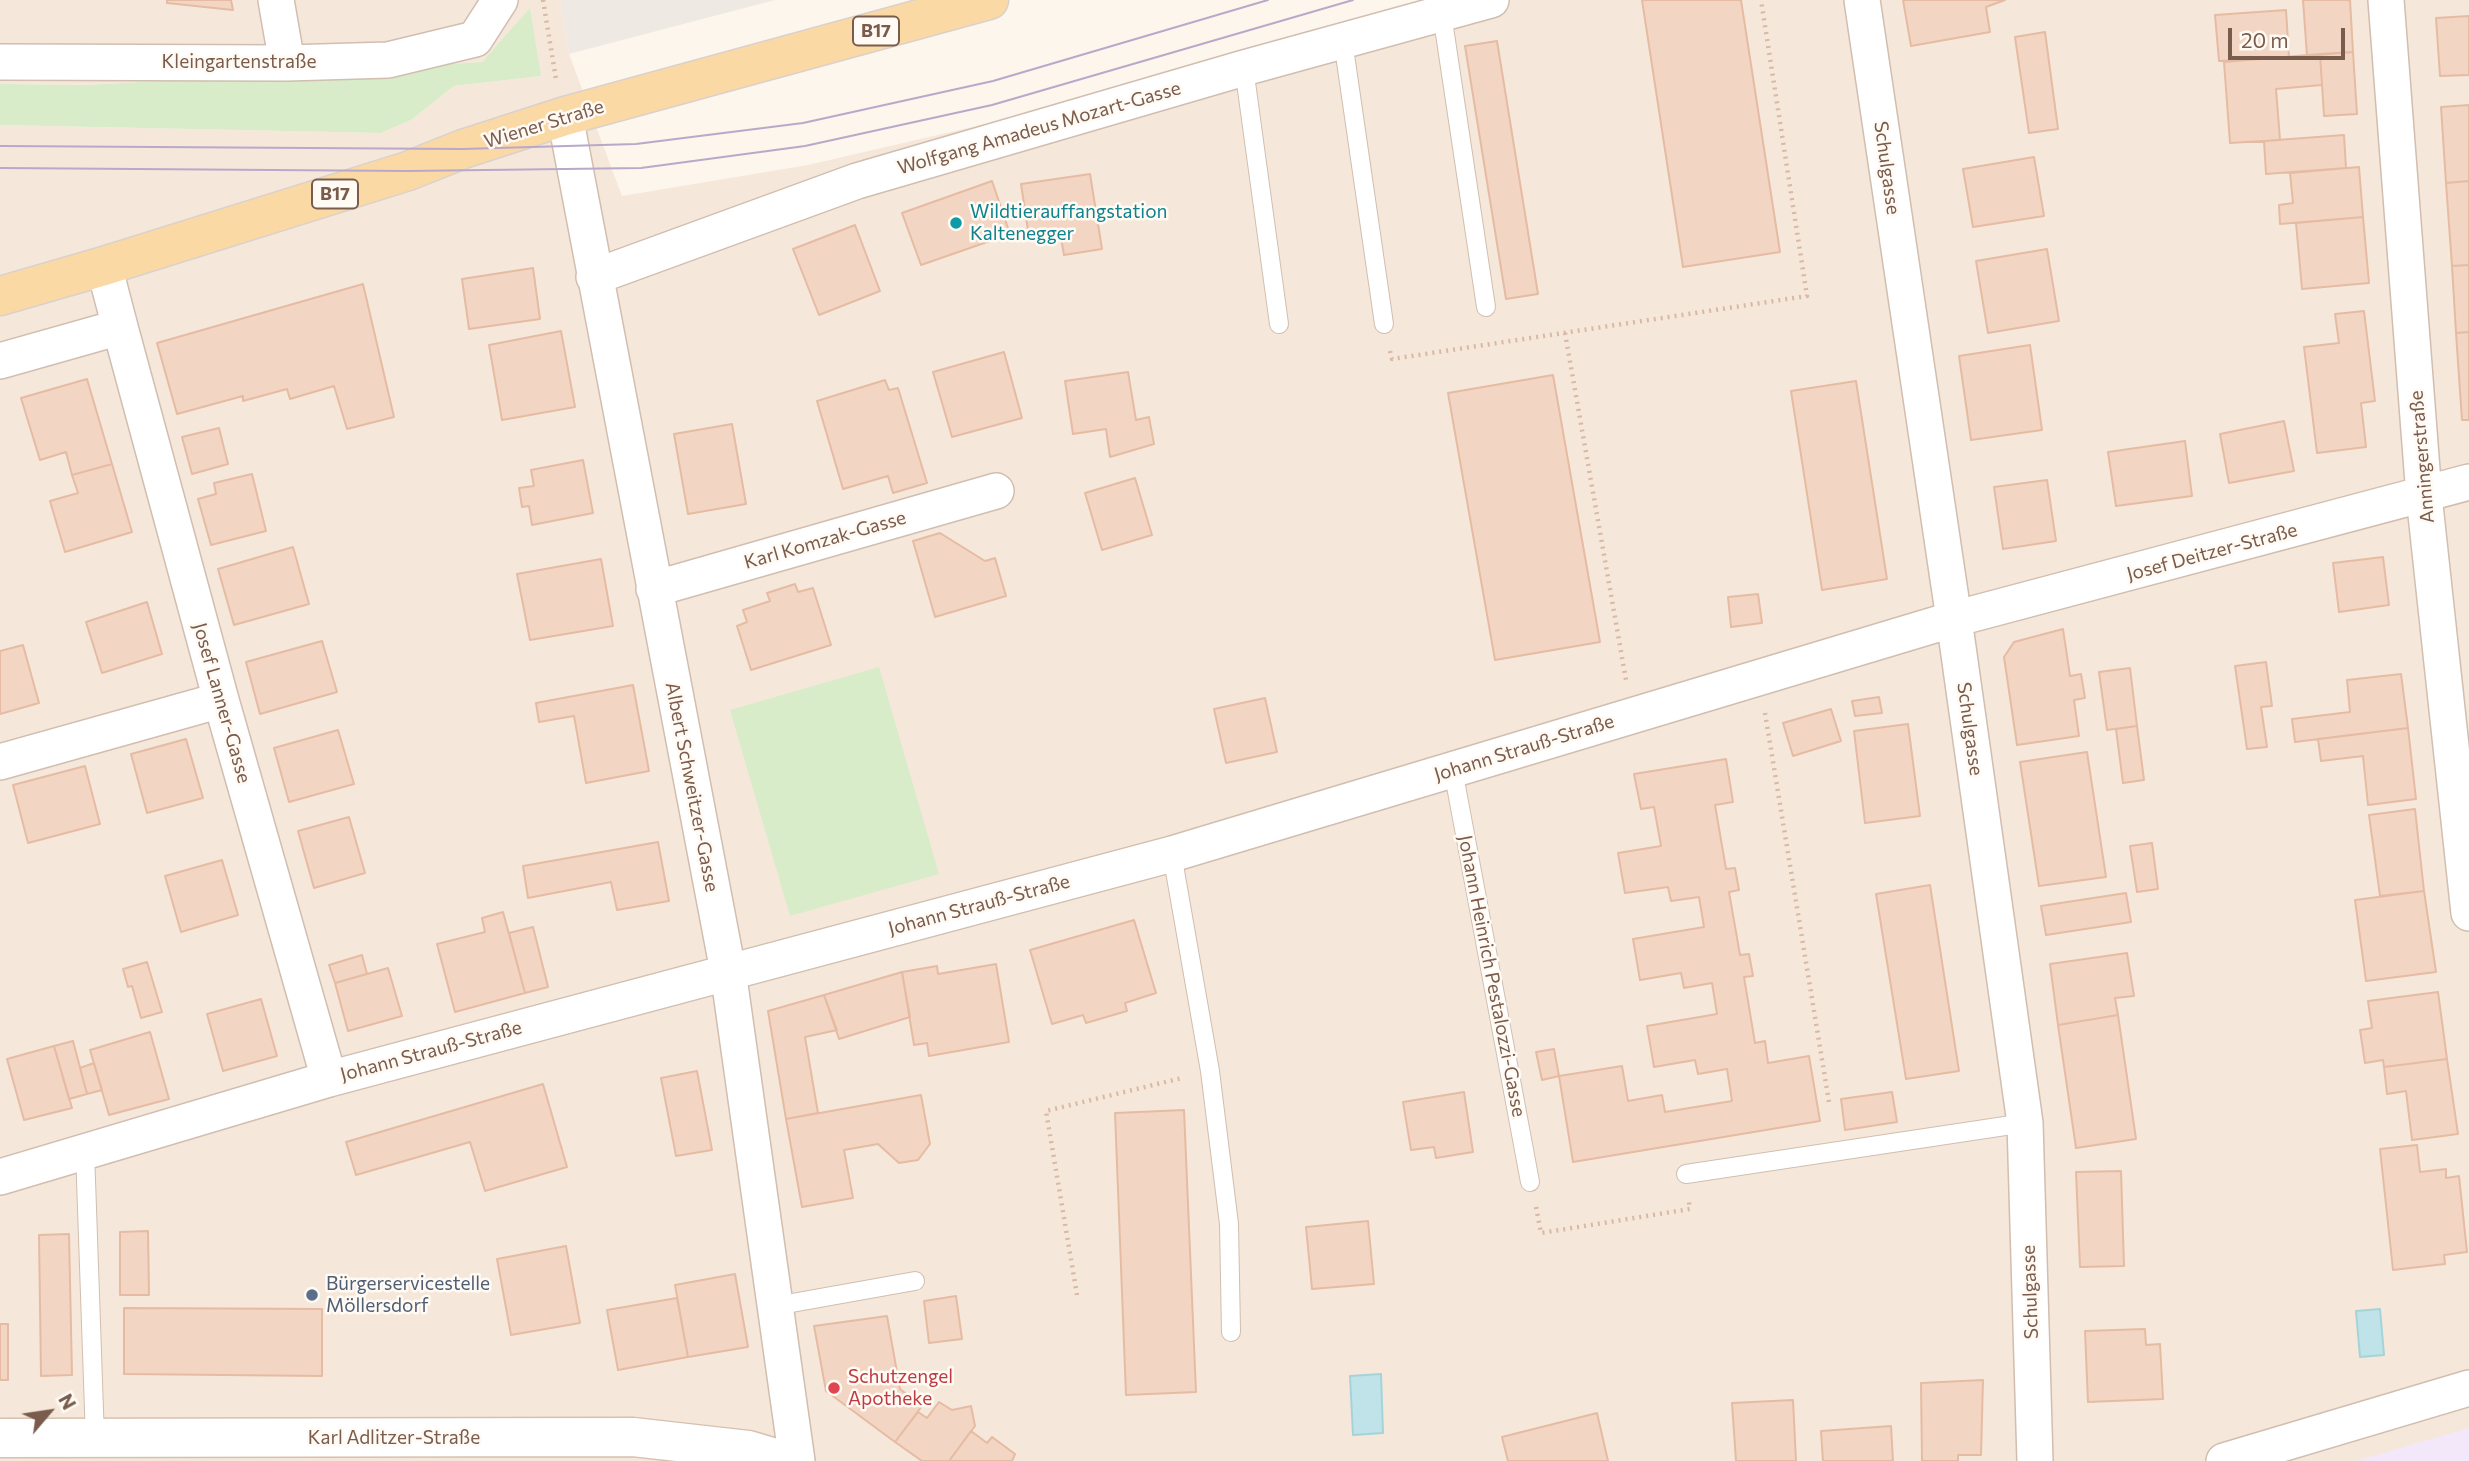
<!DOCTYPE html>
<meta charset="utf-8">
<style>
body{margin:0}
#map{position:relative;width:2469px;height:1461px;overflow:hidden;background:#fdf6ec;font-family:Commissioner,sans-serif}
canvas{display:block}
.north{position:absolute;left:14px;top:1377px;width:70px;height:70px;-webkit-text-stroke:5px #fffaf3;paint-order:stroke;rotate:61deg;font-size:19px;font-weight:700;line-height:28px;text-align:center;color:#7a5c4d}
.north::after{content:'';display:block;margin:auto;width:24px;height:32px;background:#7a5c4d;clip-path:polygon(50% 0,100% 100%,50% 72%,0 100%)}
.scale{position:absolute;left:2228px;top:28px;width:117px;height:32px;box-sizing:border-box;border:4px solid #7a5c4d;border-top:0;padding-left:9px;font-size:21px;line-height:24px;white-space:nowrap;color:#7a5c4d;-webkit-text-stroke:5px #fffaf3;paint-order:stroke}
</style>
<div id="map">
<canvas width="2469" height="1461"></canvas>
<div class="north">N</div>
<div class="scale">20 m</div>
</div>
<script>
const ctx = document.querySelector('canvas').getContext('2d');
ctx.lineJoin = 'round';
function fillPath(path, color) {
  ctx.fillStyle = color;
  ctx.fill(path, 'evenodd');
}
function trace(path, color, width, dash) {
  ctx.strokeStyle = color;
  ctx.lineWidth = width;
  ctx.lineCap = dash ? 'butt' : 'round';
  ctx.setLineDash(dash || []);
  ctx.stroke(path);
}
function write(font, color, halo, rows, align = 'center') {
  ctx.font = font + ' Commissioner,sans-serif';
  ctx.lineWidth = 5;
  ctx.setLineDash([]);
  ctx.textBaseline = 'middle';
  ctx.strokeStyle = halo;
  ctx.fillStyle = color;
  for (const [text, x, y, turn = 0] of rows) {
    ctx.save();
    ctx.translate(x, y);
    ctx.rotate((+turn || 0) * Math.PI / 180);
    ctx.textAlign = isNaN(turn) ? turn : align;
    if (halo) ctx.strokeText(text, 0, 0);
    ctx.fillText(text, 0, 0);
    ctx.restore();
  }
}
fillPath(new Path2D(`
 M0 0H560L569 54 622 196 808 165 994 122 1427 0H2469V1461H0V125L381 133 411 120 454 86 540 76 530 9 482 62 88 85 0 84Z`), '#f5e8da');
fillPath(new Path2D(`
 M560 0H775L569 54Z`), '#efe9e4');
fillPath(new Path2D(`
 M2469 1428V1461H2356Z`), '#f3e8fa');
fillPath(new Path2D(`
 M530 8 541 76 454 86 411 120 381 133 0 125V84L88 85 482 62Z
 M879 667 939 874 790 916 730 710Z`), '#d8ecc9');
const water = new Path2D(`
 M2380 1309 2384 1355 2360 1357 2356 1311Z
 M1381 1374 1383 1433 1353 1435 1350 1376Z`);
fillPath(water, '#bfe3e8');
trace(water, '#a5d3da', 2);
const building = new Path2D(`
 M167 0H231L233 10 167 3Z
 M1642 0H1741L1780 252 1683 267Z
 M1903 0H2005L1986 7 1990 32 1911 46Z
 M2303 0H2350L2353 52 2307 56Z
 M2286 10 2289 57 2219 61 2215 15Z
 M2469 16V75L2440 76 2436 18Z
 M2045 32 2058 129 2029 133 2015 37Z
 M1497 41 1538 294 1506 299 1465 46Z
 M2353 52 2357 114 2324 116 2320 54Z
 M2320 54 2322 85 2276 89 2280 140 2230 143 2224 62Z
 M2469 105V181L2446 183 2441 107Z
 M2344 135 2346 168 2266 174 2264 141Z
 M2034 157 2044 216 1973 227 1963 169Z
 M2359 167 2363 217 2280 224 2279 205 2293 203 2290 173Z
 M1090 174 1102 249 1064 255 1060 232 1029 237 1021 184Z
 M992 181 1010 234 921 265 902 213Z
 M2469 181V265L2452 266 2446 183Z
 M2363 217 2369 283 2302 289 2296 223Z
 M855 225 880 291 819 315 793 249Z
 M2047 249 2059 321 1988 333 1976 261Z
 M2469 265V332L2456 333 2452 266Z
 M533 268 540 319 469 329 462 279Z
 M363 284 394 417 347 429 334 386 290 399 287 389 243 401V396L177 414 157 343Z
 M2364 311 2375 401 2361 403 2366 447 2317 453 2304 347 2339 343 2335 314Z
 M561 331 575 407 502 420 489 345Z
 M2469 332V420H2462L2456 333Z
 M2030 345 2042 430 1971 440 1959 356Z
 M1004 352 1022 418 952 437 933 372Z
 M1128 372 1136 420 1149 417 1154 444 1110 457 1106 429 1073 434 1065 381Z
 M1553 375 1600 642 1495 660 1448 393Z
 M87 379 112 464 72 475 66 452 40 460 21 398Z
 M885 380 889 390 898 388 927 483 893 493 888 476 843 489 817 401Z
 M1856 381 1887 579 1822 590 1791 391Z
 M2284 421 2294 471 2229 483 2220 434Z
 M732 424 746 504 688 514 674 434Z
 M219 428 228 464 192 474 182 437Z
 M2185 441 2192 496 2116 506 2108 452Z
 M583 460 593 513 532 525 529 506 522 507 519 488 534 486 531 470Z
 M112 464 132 532 65 552 50 501 78 493 72 475Z
 M252 474 266 531 211 545 198 499 216 494 214 483Z
 M1135 478 1152 535 1102 550 1085 493Z
 M2047 480 2056 541 2003 549 1994 487Z
 M940 533 985 561 995 558 1006 596 935 617 913 541Z
 M293 547 309 604 234 625 218 569Z
 M2383 557 2389 605 2339 612 2333 563Z
 M601 559 613 626 530 640 517 574Z
 M795 584 798 592 813 588 831 645 751 670 737 626 747 622 743 610 770 601 767 593Z
 M1758 594 1762 623 1731 627 1728 597Z
 M147 602 162 654 102 673 86 622Z
 M2063 629 2070 676 2081 674 2085 698 2074 700 2079 736 2017 745 2004 657 2014 642Z
 M322 641 337 692 260 714 246 662Z
 M23 645 39 703 0 714V651Z
 M2266 662 2272 706 2261 707 2267 747 2247 749 2235 666Z
 M2130 668 2137 726 2107 730 2099 672Z
 M2401 674 2408 728 2295 742 2292 719 2350 712 2347 680Z
 M633 685 649 771 586 783 574 716 539 722 536 703Z
 M1879 697 1882 713 1855 716 1852 701Z
 M1265 698 1277 752 1226 763 1214 709Z
 M1831 709 1841 741 1793 756 1783 723Z
 M1908 724 1920 816 1865 823 1854 731Z
 M2137 726 2144 780 2123 783 2116 729Z
 M2408 728 2416 799 2368 805 2363 756 2321 761 2318 739Z
 M338 730 354 784 289 802 274 748Z
 M186 739 203 798 147 813 131 754Z
 M2087 752 2106 877 2039 886 2020 762Z
 M1726 759 1733 802 1715 805 1726 869 1735 868 1739 890 1729 892 1740 955 1749 954 1753 976 1744 977 1755 1043 1765 1041 1768 1063 1809 1056 1820 1121 1573 1162 1559 1076 1622 1066 1628 1101 1662 1095 1665 1112 1732 1101 1727 1069 1698 1074 1695 1060 1654 1067 1647 1026 1717 1014 1712 983 1684 988 1681 973 1640 980 1633 939 1704 927 1699 897 1671 901 1668 887 1625 893 1618 853 1661 846 1654 807 1641 809 1634 774Z
 M85 766 100 824 28 843 13 785Z
 M2415 809 2424 891 2380 896 2369 815Z
 M349 817 365 873 314 888 298 831Z
 M658 842 669 901 617 910 611 882 528 898 523 866Z
 M2152 843 2158 889 2137 892 2130 846Z
 M222 860 238 915 181 932 165 876Z
 M1930 885 1959 1071 1906 1079 1876 894Z
 M2424 891 2436 972 2366 981 2355 900Z
 M2126 893 2131 922 2046 935 2041 906Z
 M503 912 525 993 455 1012 437 944 485 932 482 918Z
 M1134 920 1156 993 1125 1003 1127 1011 1086 1023 1083 1015 1052 1024 1030 950Z
 M533 927 548 987 525 993 509 933Z
 M2127 953 2134 996 2115 998 2118 1015 2058 1025 2050 964Z
 M362 955 367 974 335 983 329 965Z
 M147 962 162 1012 141 1018 132 986 128 987 123 969Z
 M996 964 1009 1042 929 1056 927 1043 914 1045 902 972 937 966 938 974Z
 M388 968 402 1016 348 1031 335 983Z
 M902 972 910 1017 839 1039 824 995Z
 M2438 992 2447 1059 2384 1067 2383 1060 2365 1063 2360 1030 2372 1028 2368 1001Z
 M824 995 837 1030 805 1037 818 1113 786 1119 768 1011Z
 M261 999 277 1056 223 1071 207 1014Z
 M2118 1015 2136 1139 2076 1148 2058 1025Z
 M150 1032 169 1099 109 1115 90 1050Z
 M73 1041 87 1094 69 1099 54 1046Z
 M54 1046 72 1108 24 1120 7 1059Z
 M1554 1049 1559 1076 1542 1080 1536 1052Z
 M2447 1059 2458 1134 2412 1140 2406 1091 2387 1094 2384 1067Z
 M94 1063 102 1090 87 1094 80 1068Z
 M697 1071 712 1150 676 1156 661 1078Z
 M543 1084 567 1167 485 1191 470 1142 356 1175 346 1142Z
 M1464 1092 1473 1152 1436 1158 1434 1147 1411 1150 1403 1102Z
 M1892 1092 1897 1122 1845 1130 1841 1099Z
 M921 1095 930 1144 918 1160 899 1163 878 1144 844 1150 853 1198 802 1207 786 1119Z
 M1184 1110 1196 1392 1126 1395 1115 1113Z
 M2417 1145 2420 1172 2446 1169V1178L2459 1176 2467 1252 2444 1255 2445 1264 2393 1270 2380 1149Z
 M2121 1171 2124 1266 2080 1267 2076 1172Z
 M1368 1221 1374 1284 1312 1289 1306 1227Z
 M148 1231 149 1295H120V1232Z
 M69 1234 72 1375 41 1376 39 1235Z
 M566 1246 580 1323 511 1335 497 1259Z
 M735 1274 748 1347 688 1357 675 1285Z
 M956 1296 962 1339 929 1343 924 1301Z
 M677 1298 688 1357 618 1370 607 1310Z
 M124 1308 322 1309V1376L124 1374Z
 M887 1316 900 1389 922 1406 895 1442 826 1391 814 1326Z
 M0 1324H8V1380H0Z
 M2145 1329 2146 1345 2160 1344 2163 1399 2088 1402 2085 1331Z
 M1983 1380 1981 1455H1958V1461H1922L1921 1383Z
 M1793 1400 1796 1461H1736L1732 1403Z
 M939 1402 952 1410 971 1406 975 1426 949 1461H922L895 1442 918 1412 927 1418Z
 M1597 1413 1608 1461H1508L1502 1437Z
 M1891 1426 1893 1461H1823L1821 1431Z
 M971 1431 987 1443 992 1437 1015 1454 1012 1461H949Z`);
fillPath(building, '#f3d5c3');
trace(building, '#e6bba3', 2);
const lane = new Path2D(`
 M1442 14 1486 307
 M1343 41 1384 324
 M1244 68 1279 324
 M1453 770 1530 1182
 M1172 854 1210 1071 1229 1224 1231 1332
 M85 1151 95 1439
 M1686 1174 2025 1123
 M775 1306 915 1281`);
const street = new Path2D(`
 M276 0 287 63
 M1862 0 1954 619 2025 1123 2035 1461
 M2386 0 2424 496 2469 913
 M0 62 287 63 388 60 475 39 500 0
 M565 116 728 971 797 1461
 M594 277 857 181 1244 68 1491 0
 M120 327 221 700 329 1079
 M0 361 120 327 104 266
 M654 589 996 491
 M0 762 221 700
 M0 1177 329 1079 1172 854 1954 619 2469 482
 M2224 1461 2469 1388`);
const secondary = new Path2D(`
 M0 1438 633 1437 748 1450 785 1461`);
const primary = new Path2D(`
 M0 296 104 266 408 171 463 149 565 116 989 0`);
trace(lane, '#d1beb0', 20);
trace(street, '#d1beb0', 38);
trace(secondary, '#d6c0b0', 41);
trace(primary, '#dad1cd', 41);
trace(new Path2D(`
 M543 0 556 79
 M1565 333 1626 680
 M1390 351 1392 359 1807 296 1761 0
 M1765 713 1829 1102
 M1536 1207 1541 1233 1690 1209 1689 1202
 M1077 1295 1046 1111 1182 1078`), '#d9b8a5', 4.5, [2, 5]);
trace(lane, '#fff', 18);
trace(street, '#fff', 35);
trace(secondary, '#fff', 38);
trace(primary, '#fbd9a5', 38);
trace(new Path2D(`
 M0 146 463 149 636 144 803 123 993 81 1268 0
 M0 168 408 171 641 168 805 146 992 105 1353 0`), '#b9a8c9', 2);
for (const [x, y, r, color] of [
 [956,223,7,"#0f9aa8"],
 [312,1295,7,"#5c6f8a"],
 [834,1388,7,"#e0444e"]
]) {
  const dot = new Path2D();
  dot.arc(x, y, r, 0, 2 * Math.PI);
  ctx.fillStyle = color;
  ctx.fill(dot);
  trace(dot, '#fffaf3', 2.5);
}
for (const [x, y, w] of [
 [876,31,46],
 [335,194,46]
]) {
  const box = new Path2D();
  box.roundRect(x - w / 2, y - 14.5, w, 29, 5);
  ctx.fillStyle = '#fffaf3';
  ctx.fill(box);
  trace(box, '#7a5c4d', 2);
}
write('bold 18px', '#7a5c4d', null, [
 ["B17",876,31],
 ["B17",335,194]
]);
write('19px', '#7a5c4d', '#fffaf3', [
 ["Kleingartenstraße",239,62],
 ["Wiener Straße",544,124,-17],
 ["Wolfgang Amadeus Mozart-Gasse",1039,128,-16],
 ["Schulgasse",1887,168,82],
 ["Anningerstraße",2422,457,-95],
 ["Karl Komzak-Gasse",825,540,-16],
 ["Josef Deitzer-Straße",2212,552,-15],
 ["Josef Lanner-Gasse",222,703,74],
 ["Schulgasse",1970,729,82],
 ["Johann Strauß-Straße",1524,748,-17],
 ["Albert Schweitzer-Gasse",692,787,79],
 ["Johann Strauß-Straße",979,905,-15],
 ["Johann Heinrich Pestalozzi-Gasse",1492,976,79],
 ["Johann Strauß-Straße",431,1051,-15],
 ["Schulgasse",2030,1292,-92],
 ["Karl Adlitzer-Straße",394,1438]
]);
write('19px', '#0d838f', '#fffaf3', [
 ["Wildtierauffangstation",970,212],
 ["Kaltenegger",970,234]
], 'left');
write('19px', '#4e5e75', '#fffaf3', [
 ["Bürgerservicestelle",326,1284],
 ["Möllersdorf",326,1306]
], 'left');
write('19px', '#be3a42', '#fffaf3', [
 ["Schutzengel",848,1377],
 ["Apotheke",848,1399]
], 'left');
</script>
